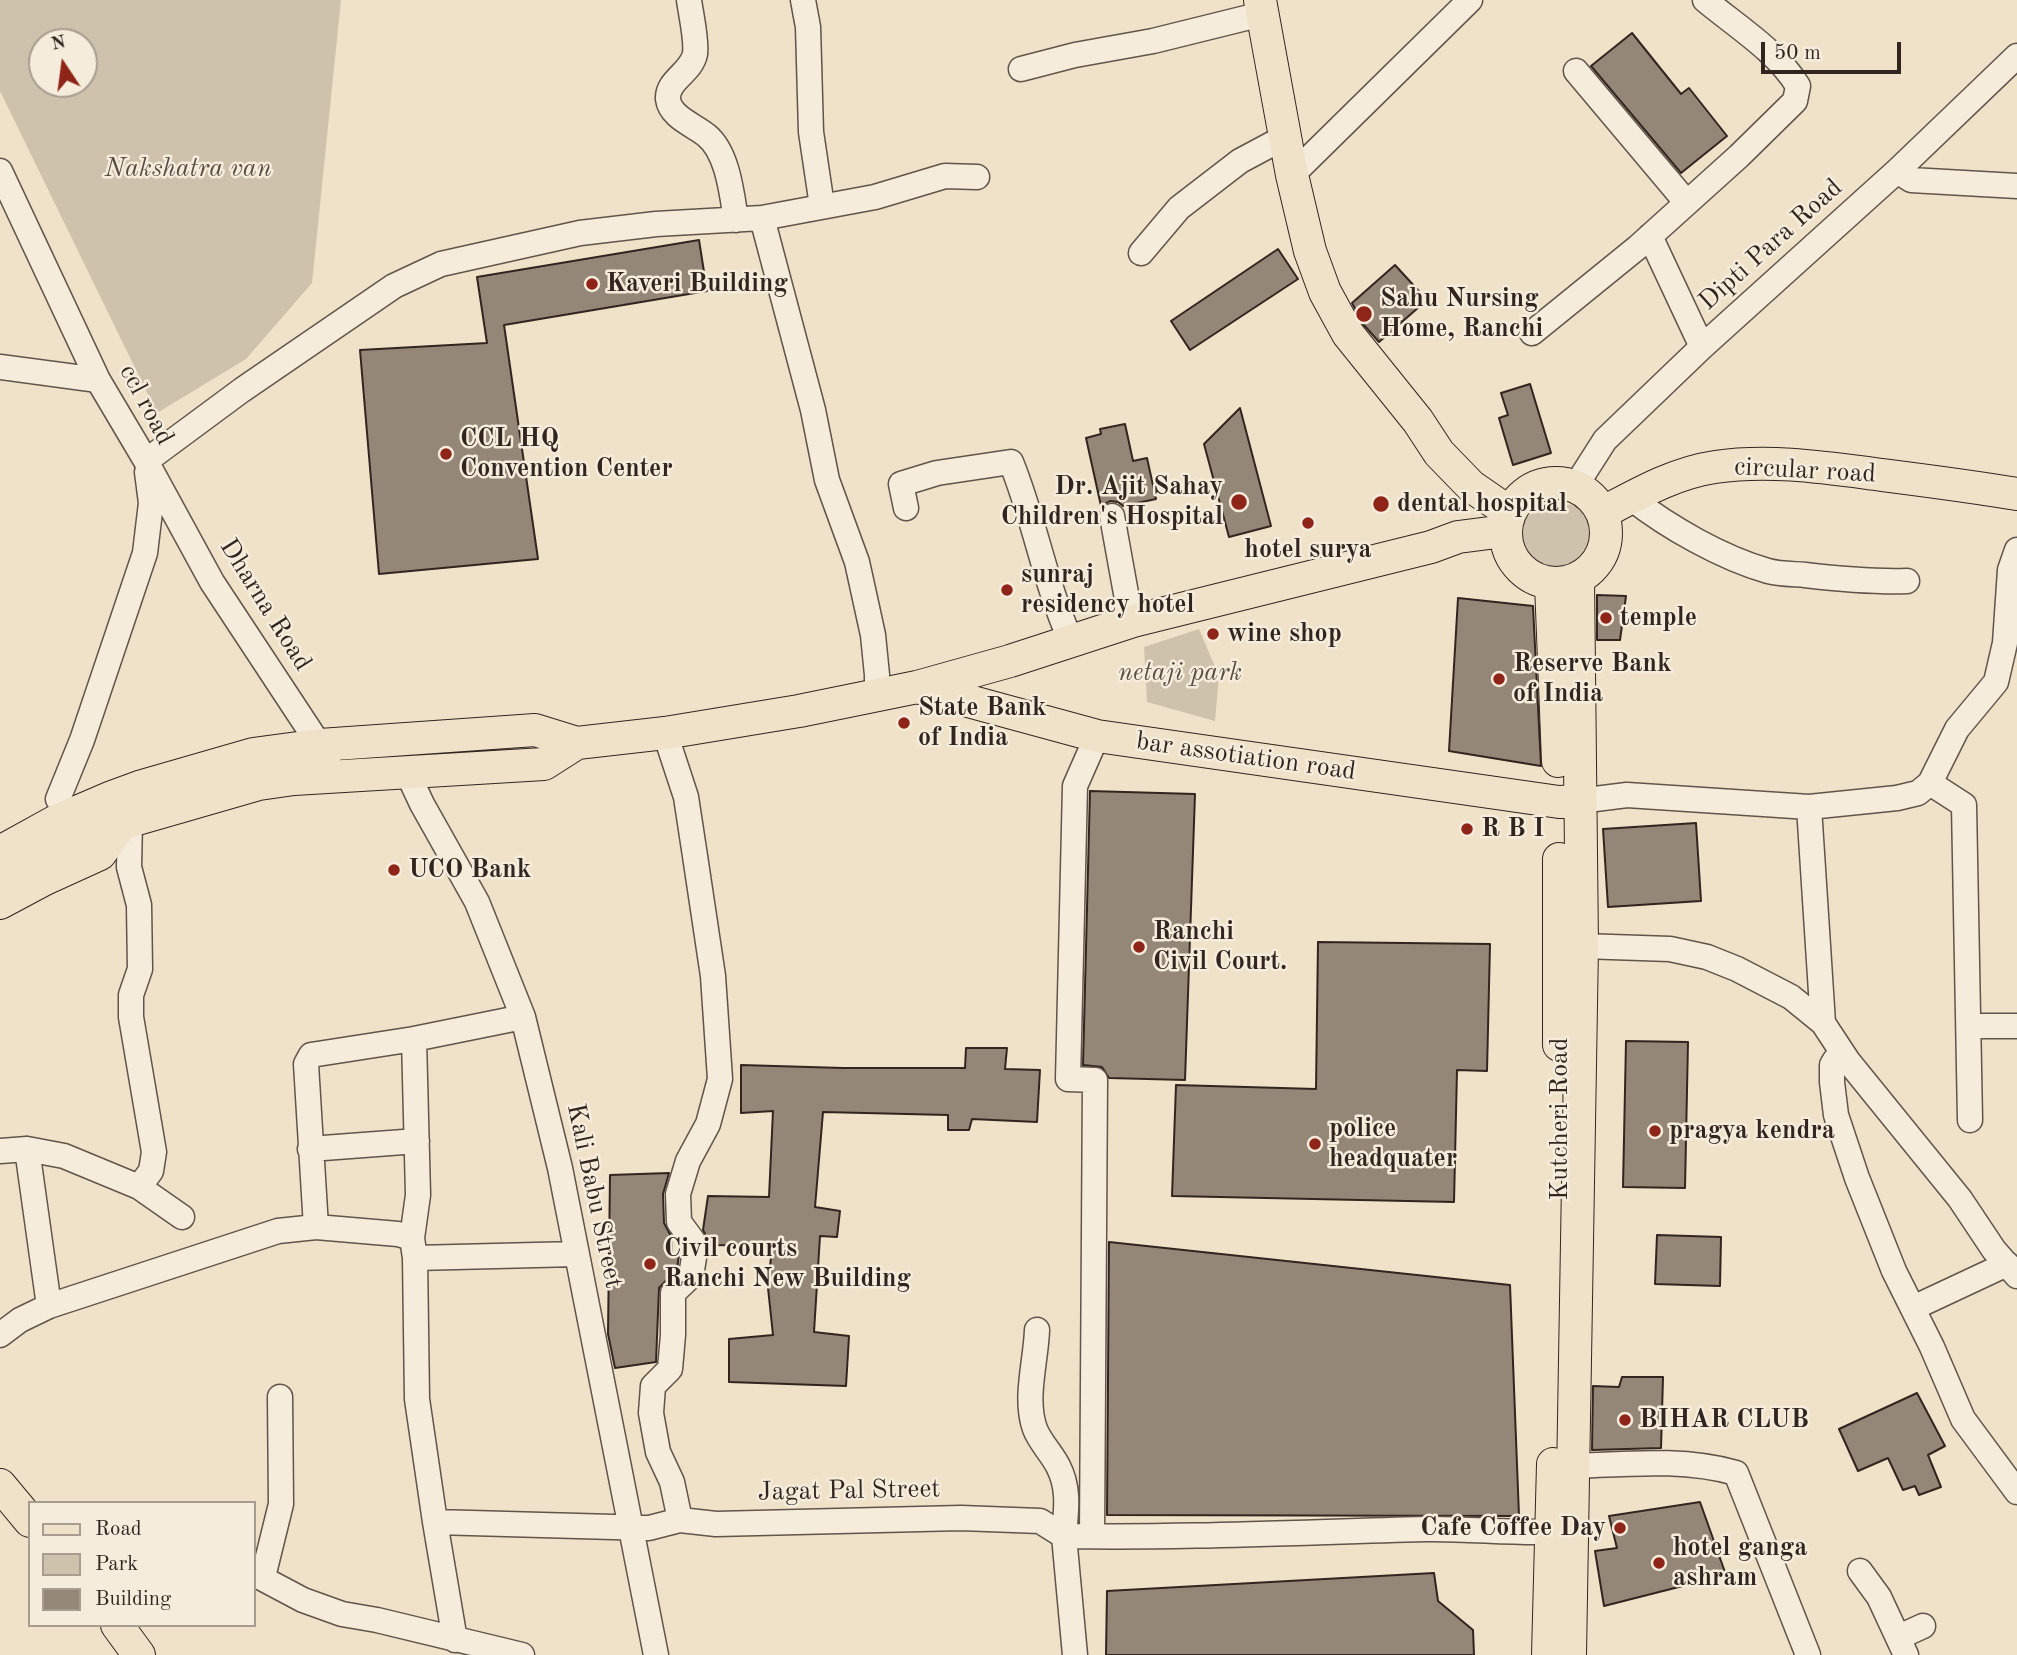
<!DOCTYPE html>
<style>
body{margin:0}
#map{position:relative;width:2017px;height:1655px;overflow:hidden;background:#efe2c9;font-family:"Old Standard TT",serif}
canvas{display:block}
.legend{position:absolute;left:28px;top:1501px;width:228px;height:126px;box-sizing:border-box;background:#f5ecdc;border:2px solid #a79c90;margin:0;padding:9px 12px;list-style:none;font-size:21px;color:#32251f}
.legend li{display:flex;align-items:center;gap:14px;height:35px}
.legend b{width:35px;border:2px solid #a79c90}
.north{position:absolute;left:28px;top:28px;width:70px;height:70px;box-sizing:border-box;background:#f5ecdc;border:2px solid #a79c90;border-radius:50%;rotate:347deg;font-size:19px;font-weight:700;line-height:28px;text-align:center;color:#32251f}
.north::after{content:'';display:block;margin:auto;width:24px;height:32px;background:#8f2418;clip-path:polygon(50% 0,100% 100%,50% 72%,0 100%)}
.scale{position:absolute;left:1761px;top:42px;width:140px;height:32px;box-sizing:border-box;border:4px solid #32251f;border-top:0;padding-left:9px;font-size:21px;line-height:24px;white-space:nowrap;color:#32251f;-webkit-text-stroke:5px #f5ecdc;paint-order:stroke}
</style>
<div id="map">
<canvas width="2017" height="1655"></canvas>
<ul class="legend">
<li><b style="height:9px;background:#efe2c9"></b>Road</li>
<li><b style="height:19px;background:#cfc2ac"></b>Park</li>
<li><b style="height:19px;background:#948777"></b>Building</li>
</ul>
<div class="north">N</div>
<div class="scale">50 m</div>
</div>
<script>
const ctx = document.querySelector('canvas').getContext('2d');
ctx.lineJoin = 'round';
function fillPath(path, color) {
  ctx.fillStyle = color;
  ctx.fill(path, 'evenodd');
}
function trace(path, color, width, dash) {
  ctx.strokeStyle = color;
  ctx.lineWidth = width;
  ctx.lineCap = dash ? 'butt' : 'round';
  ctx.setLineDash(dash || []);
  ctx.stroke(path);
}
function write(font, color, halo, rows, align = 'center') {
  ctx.font = font + ' "Old Standard TT",serif';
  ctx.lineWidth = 5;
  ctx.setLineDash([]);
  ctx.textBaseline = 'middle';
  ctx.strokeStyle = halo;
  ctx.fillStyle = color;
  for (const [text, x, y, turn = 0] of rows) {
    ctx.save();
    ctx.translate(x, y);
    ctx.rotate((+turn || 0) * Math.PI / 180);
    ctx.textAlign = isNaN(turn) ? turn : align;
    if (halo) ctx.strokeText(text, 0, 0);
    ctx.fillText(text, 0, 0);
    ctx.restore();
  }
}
fillPath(new Path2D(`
 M0 0H341L312 283 246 359 157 413 0 91ZM42 42H84V84H42Z
 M1576 504 1598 517 1599 532 1572 564C1537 573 1523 553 1518 522L1543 507Z
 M1199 629 1219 676 1215 721 1147 702 1144 647Z`), '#cfc2ac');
const building = new Path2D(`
 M1632 33 1681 94 1689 88 1727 136 1681 173 1591 66Z
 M699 240 707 291 504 325 538 559 379 574 360 350 487 343 477 277Z
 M1278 249 1298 279 1190 350 1171 321Z
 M1395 265 1427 300 1379 342 1363 324 1352 303Z
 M1530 384 1551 453 1513 465 1499 418 1508 415 1501 393Z
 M1240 408 1271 526 1229 537 1204 444Z
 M1125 424 1133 461 1147 458 1156 499 1123 506 1118 502 1110 501 1101 506 1086 438 1101 434 1100 429Z
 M1597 595 1626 596 1620 640H1597Z
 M1458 598 1533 606 1541 766 1449 751Z
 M1090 791 1195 794 1185 1080 1109 1078 1102 1067 1083 1065Z
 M1696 823 1701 901 1608 907 1603 829Z
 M1318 942 1490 944 1487 1071 1457 1070 1454 1202 1172 1196 1176 1085 1316 1089Z
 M1626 1041 1688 1042 1685 1188 1623 1187Z
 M966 1048H1007L1005 1069 1040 1070 1037 1122 972 1119 969 1130H948V1115L823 1112 815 1207 840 1211 837 1237 820 1236 814 1332 849 1336 846 1386 729 1382V1339L773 1335 768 1288 772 1246 711 1245 703 1230 708 1196 769 1197 773 1111 741 1113V1065L843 1068H965Z
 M669 1173 663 1194 664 1223 672 1238V1254L679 1255 677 1269 659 1288 656 1362 615 1368 608 1334 610 1175Z
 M1657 1235 1721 1237 1720 1286 1655 1284Z
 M1109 1242 1510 1285 1519 1516 1107 1515Z
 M1622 1377H1663L1661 1448 1592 1450 1593 1386 1619 1387Z
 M1917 1393 1945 1446 1928 1455 1941 1487 1919 1495 1915 1486 1903 1490 1888 1458 1858 1471 1839 1429Z
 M1700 1502 1726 1575 1604 1606 1595 1551 1617 1548 1609 1516Z
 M1434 1573 1438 1601 1473 1630 1474 1655H1106L1107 1591Z`);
fillPath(building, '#948777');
trace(building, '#32251f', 2);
const minor = new Path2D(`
 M689 0C691 15 697 40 695 54 691 73 667 80 668 99 670 117 694 125 706 135 728 152 732 195 736 220
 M803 0 808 27 811 132 822 206
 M1021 69 1075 55 1153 41 1262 14
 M1576 71 1687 203
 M0 171 98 380 146 461 212 582 328 758
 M1897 171 1911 180 2017 186
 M1292 175 1470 0
 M762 218 813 410 827 480 857 562 873 635 877 675V697
 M1650 236 1702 347
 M1141 253 1179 208 1240 161 1285 137
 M1532 333 1638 247 1739 156 1795 101 1798 86C1777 51 1736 26 1705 0
 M0 367 98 380
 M146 461 242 390 394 286 441 264 580 233 656 224 762 218 875 197 945 176 977 177
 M1575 487 1605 440 1702 347 1897 171 2017 56
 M1631 498C1668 527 1722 558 1768 571 1779 574 1793 574 1805 575 1839 579 1873 582 1907 581
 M906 508 901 484 937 473 1011 462C1035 521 1045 584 1071 641
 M1112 516 1127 599 1133 621
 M665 733 686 797 695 856 713 976 720 1079 708 1124 688 1161 678 1194 679 1222 696 1245 691 1276 673 1293V1335L670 1369 653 1386 651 1413 658 1452 672 1482 680 1520
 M407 772 422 804 477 902 523 1017 560 1168 656 1655
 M1930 783 1964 805 1970 1120
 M58 799 82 740 145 553 151 503 147 472
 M1579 801 1627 795 1809 807 1897 798 1918 793 1930 783 1957 729 1996 682 2005 643 2010 570 2017 550
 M1809 807 1823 1023
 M130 821 129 867 139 905 140 969 131 995V1017L154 1152 151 1171 139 1187
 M1582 946 1670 949 1707 957 1737 969 1791 997 1823 1023 1848 1061 1960 1199 1994 1250 2017 1276
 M1970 1026H2017
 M1848 1061 1835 1060 1832 1065V1082L1836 1115 1857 1178 1894 1271 1932 1347 1963 1419 2017 1492
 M27 1149 49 1306
 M310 1149 417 1141
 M0 1151 27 1149 64 1156 139 1187 182 1217
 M316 1227 306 1064 311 1055 414 1039 523 1017
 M412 1238 418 1195 414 1039
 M415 1258 576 1254
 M1913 1308 2007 1264
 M0 1335 20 1320 49 1306 278 1231 316 1227 398 1234 412 1238 415 1258 417 1399 435 1522 455 1640
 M1574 1466C1627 1464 1684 1458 1736 1473L1808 1655
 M435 1522 649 1528 680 1520 716 1524 961 1518 1040 1521 1064 1536C1066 1511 1070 1489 1058 1466 1052 1454 1040 1442 1035 1429 1024 1399 1036 1361 1037 1330
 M1092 1536 1095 1080 1068 1079 1075 786 1097 736
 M1860 1571 1879 1597 1906 1655
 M254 1574 303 1600 342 1614 377 1620 522 1655
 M263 1577 281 1504 280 1397
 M1899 1637 1923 1626
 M1075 1655 1064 1536C1185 1538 1305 1532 1425 1529 1473 1528 1521 1535 1568 1531`);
const major = new Path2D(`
 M1260 0 1292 175 1310 251 1325 292 1348 334 1418 421 1439 453 1471 486 1510 513
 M1506 533a50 50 0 1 1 100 0a50 50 0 1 1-100 0Z
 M1602 513C1638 494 1674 473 1715 467 1768 459 1822 467 1875 474 1922 480 1970 486 2017 494
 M1551 584 1558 761
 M917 687 1097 736 1559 802 1579 801
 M0 852 56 821 112 797 142 786 253 754 320 745 535 730 577 743 665 733 799 711 917 687 1010 661 1133 621 1431 547 1458 537 1505 531
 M1559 859V1045
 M0 878 103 829 259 784 294 779 544 764 577 743
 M0 903 45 879 100 854 121 824
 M0 1485 30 1521
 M117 1625 139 1655
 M1548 1655 1553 1464
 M1570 1655 1582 946 1578 578`);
trace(minor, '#61544a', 27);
trace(major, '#32251f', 34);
trace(minor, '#f5ecdc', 24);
trace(major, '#efe2c9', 32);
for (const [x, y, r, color] of [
 [592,284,7,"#8f2418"],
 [1364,314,9,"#8f2418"],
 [446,454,7,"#8f2418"],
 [1239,502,9,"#8f2418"],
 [1381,504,9,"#8f2418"],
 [1308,523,7,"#8f2418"],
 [1007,590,7,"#8f2418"],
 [1606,618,7,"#8f2418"],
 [1213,634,7,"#8f2418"],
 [1499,679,7,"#8f2418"],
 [904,723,7,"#8f2418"],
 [1467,829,7,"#8f2418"],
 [394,870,7,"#8f2418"],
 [1139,947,7,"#8f2418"],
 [1655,1131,7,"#8f2418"],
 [1315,1144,7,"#8f2418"],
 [650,1264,7,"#8f2418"],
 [1625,1420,7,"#8f2418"],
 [1620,1528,7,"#8f2418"],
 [1659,1563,7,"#8f2418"]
]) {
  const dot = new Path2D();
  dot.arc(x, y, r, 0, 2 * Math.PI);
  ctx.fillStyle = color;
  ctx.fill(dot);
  trace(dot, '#f5ecdc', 2.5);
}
write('italic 26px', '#594c42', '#f5ecdc', [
 ["Nakshatra van",188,169],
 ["netaji park",1180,673]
]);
write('26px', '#32251f', '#f5ecdc', [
 ["Dipti Para Road",1771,245,-42],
 ["ccl road",146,405,62],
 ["circular road",1805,471,3],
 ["Dharna Road",265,605,58],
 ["bar assotiation road",1246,757,8],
 ["Kutcheri Road",1560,1119,-90],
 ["Kali Babu Street",594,1196,78],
 ["Jagat Pal Street",849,1491,-1]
]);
write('bold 26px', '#32251f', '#f5ecdc', [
 ["Kaveri Building",606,284],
 ["Sahu Nursing",1380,299],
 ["Home, Ranchi",1380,329],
 ["CCL HQ",460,439],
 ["Convention Center",460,469],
 ["Dr. Ajit Sahay",1223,487,"right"],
 ["Children's Hospital",1223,517,"right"],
 ["dental hospital",1397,504],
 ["hotel surya",1308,550,"center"],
 ["sunraj",1021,575],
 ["residency hotel",1021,605],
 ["temple",1620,618],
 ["wine shop",1227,634],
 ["Reserve Bank",1513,664],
 ["of India",1513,694],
 ["State Bank",918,708],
 ["of India",918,738],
 ["R B I",1481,829],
 ["UCO Bank",408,870],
 ["Ranchi",1153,932],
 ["Civil Court.",1153,962],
 ["police",1329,1129],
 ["headquater",1329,1159],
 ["pragya kendra",1669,1131],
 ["Civil courts",664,1249],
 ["Ranchi New Building",664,1279],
 ["BIHAR CLUB",1639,1420],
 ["Cafe Coffee Day",1606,1528,"right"],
 ["hotel ganga",1673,1548],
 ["ashram",1673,1578]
], 'left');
</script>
